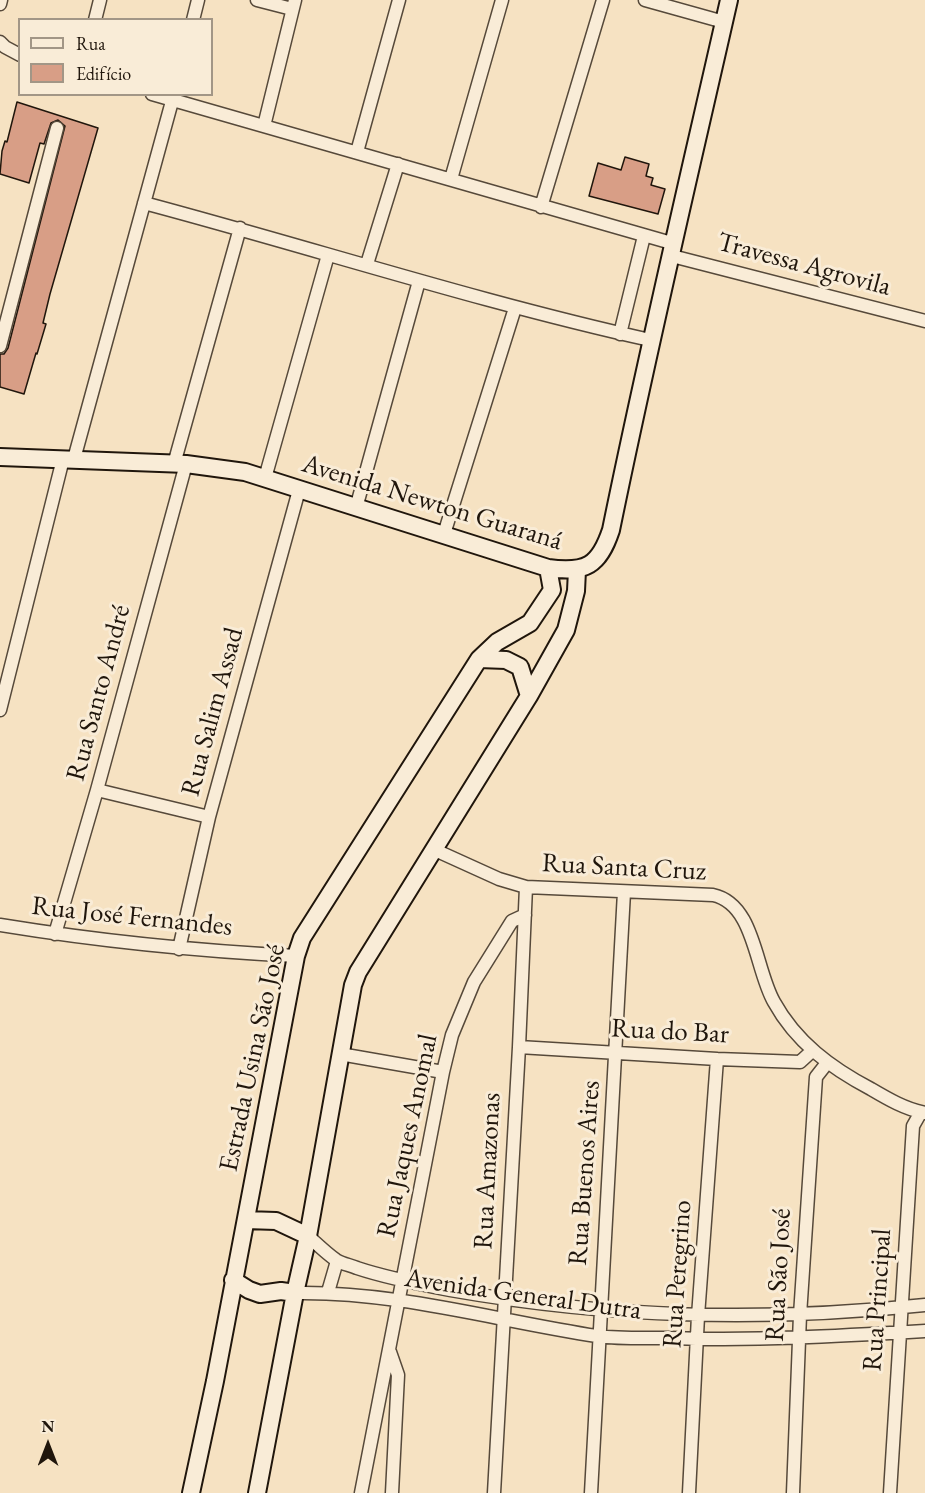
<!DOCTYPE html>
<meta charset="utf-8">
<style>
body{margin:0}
#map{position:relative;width:925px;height:1493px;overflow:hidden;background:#f6e2c2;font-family:"EB Garamond",serif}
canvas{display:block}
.legend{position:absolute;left:18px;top:18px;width:195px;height:78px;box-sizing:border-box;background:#f9ecd7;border:2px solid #a29686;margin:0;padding:8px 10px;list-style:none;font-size:18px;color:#20160c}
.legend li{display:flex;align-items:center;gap:12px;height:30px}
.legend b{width:30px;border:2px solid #a29686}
.north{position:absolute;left:18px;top:1415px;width:60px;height:60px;-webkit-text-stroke:4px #f9ecd7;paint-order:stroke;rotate:0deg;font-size:16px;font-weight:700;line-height:24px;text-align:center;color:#20160c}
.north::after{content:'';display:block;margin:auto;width:21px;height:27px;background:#20160c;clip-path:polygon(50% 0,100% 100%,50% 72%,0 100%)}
</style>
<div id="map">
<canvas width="925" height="1493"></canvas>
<ul class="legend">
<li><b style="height:8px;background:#f9ecd7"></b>Rua</li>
<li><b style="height:16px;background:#d89e86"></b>Edifício</li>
</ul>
<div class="north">N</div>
</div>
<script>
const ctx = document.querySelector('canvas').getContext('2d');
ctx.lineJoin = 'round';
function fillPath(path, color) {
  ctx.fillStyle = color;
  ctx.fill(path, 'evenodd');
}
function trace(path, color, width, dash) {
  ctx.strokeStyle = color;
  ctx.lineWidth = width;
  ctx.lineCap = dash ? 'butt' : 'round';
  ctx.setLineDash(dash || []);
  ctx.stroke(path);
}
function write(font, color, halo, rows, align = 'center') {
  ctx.font = font + ' "EB Garamond",serif';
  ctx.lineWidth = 6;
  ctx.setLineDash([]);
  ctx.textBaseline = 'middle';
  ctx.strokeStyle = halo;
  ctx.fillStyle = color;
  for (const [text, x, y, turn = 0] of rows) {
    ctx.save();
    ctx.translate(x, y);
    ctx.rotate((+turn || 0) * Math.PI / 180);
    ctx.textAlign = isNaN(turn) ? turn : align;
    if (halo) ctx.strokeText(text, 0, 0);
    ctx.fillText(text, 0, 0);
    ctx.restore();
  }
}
const building = new Path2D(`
 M17 102 98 128 50 294 43 323 46 324 37 354 36 353 24 394 0 387V354H4L8 348 65 126 58 120 51 123 44 144 40 143 29 183 0 174 2 151 5 141 7 142Z
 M625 157 649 164 646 176 653 178 651 185 665 189 658 214 589 196 598 163 621 170Z`);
fillPath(building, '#d89e86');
trace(building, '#20160c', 1.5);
const street = new Path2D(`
 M257 0 292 9
 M645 0 724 22
 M0 4 1 0
 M95 20 100 0
 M193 20 198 0
 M0 42 5 47 20 55
 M152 94 675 244
 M264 126 295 0
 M357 152 399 0
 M451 179 502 0
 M144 203C313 248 479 302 650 340
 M541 207 603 0
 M672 256 925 321
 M367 264 398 164
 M620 334 644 236
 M0 346 57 128
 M74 459 174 94
 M174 464 240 228
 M265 478 328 255
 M356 508 419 281
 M444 534 515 308
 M0 710 63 459
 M97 790 209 817
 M435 850 499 879 526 887 713 895C755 904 755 969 774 1002 796 1042 831 1068 871 1089 888 1099 905 1109 925 1113
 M0 925C98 941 196 951 296 956
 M55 934 97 790 186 464
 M179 949 209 817 299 490
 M519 1047 717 1059 800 1062 812 1051
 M340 1054 443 1072
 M308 1236C317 1244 326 1253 336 1260 342 1264 350 1265 357 1268 387 1278 418 1284 450 1290 610 1318 763 1322 925 1305
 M328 1292 337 1261
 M295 1293C396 1291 498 1321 597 1336 621 1339 646 1338 670 1338 755 1341 840 1336 925 1331
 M390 1352 398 1375 392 1493
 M361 1493 443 1072 452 1035 474 982 512 921 525 915
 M494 1493 519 1047 526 887
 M591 1493 624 892
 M689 1493 698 1316 717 1059
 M793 1493 800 1315 816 1077 827 1063
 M890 1493 913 1126 921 1112`);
const secondary = new Path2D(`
 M0 457 186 464 245 472 548 568C586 573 599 566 611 530 647 353 689 176 729 0
 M479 659 506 660 520 667 529 696
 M246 1220 276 1221 308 1236
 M233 1280 249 1290 260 1294 281 1291 295 1293
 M191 1493 215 1381 296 956 302 938 479 659 497 642 530 623 552 590 548 568
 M257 1493 295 1293 308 1236 353 985 358 972 529 696 566 630 576 591 577 570`);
trace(street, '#56493a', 15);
trace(secondary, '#20160c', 20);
trace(street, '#f9ecd7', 12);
trace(secondary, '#f9ecd7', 16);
write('27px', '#20160c', '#f9ecd7', [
 ["Travessa Agrovila",804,265,15],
 ["Avenida Newton Guaraná",432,503,17],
 ["Rua Santo André",99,693,-75],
 ["Rua Salim Assad",213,712,-75],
 ["Rua Santa Cruz",624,868,3],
 ["Rua José Fernandes",132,917,6],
 ["Rua do Bar",670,1032,3],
 ["Estrada Usina São José",253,1058,-78],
 ["Rua Jaques Anomal",408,1136,-78],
 ["Rua Amazonas",488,1171,-87],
 ["Rua Buenos Aires",585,1173,-86],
 ["Rua Peregrino",678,1274,-86],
 ["Rua São José",779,1275,-87],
 ["Avenida General Dutra",523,1295,8],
 ["Rua Principal",878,1300,-86]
]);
</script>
